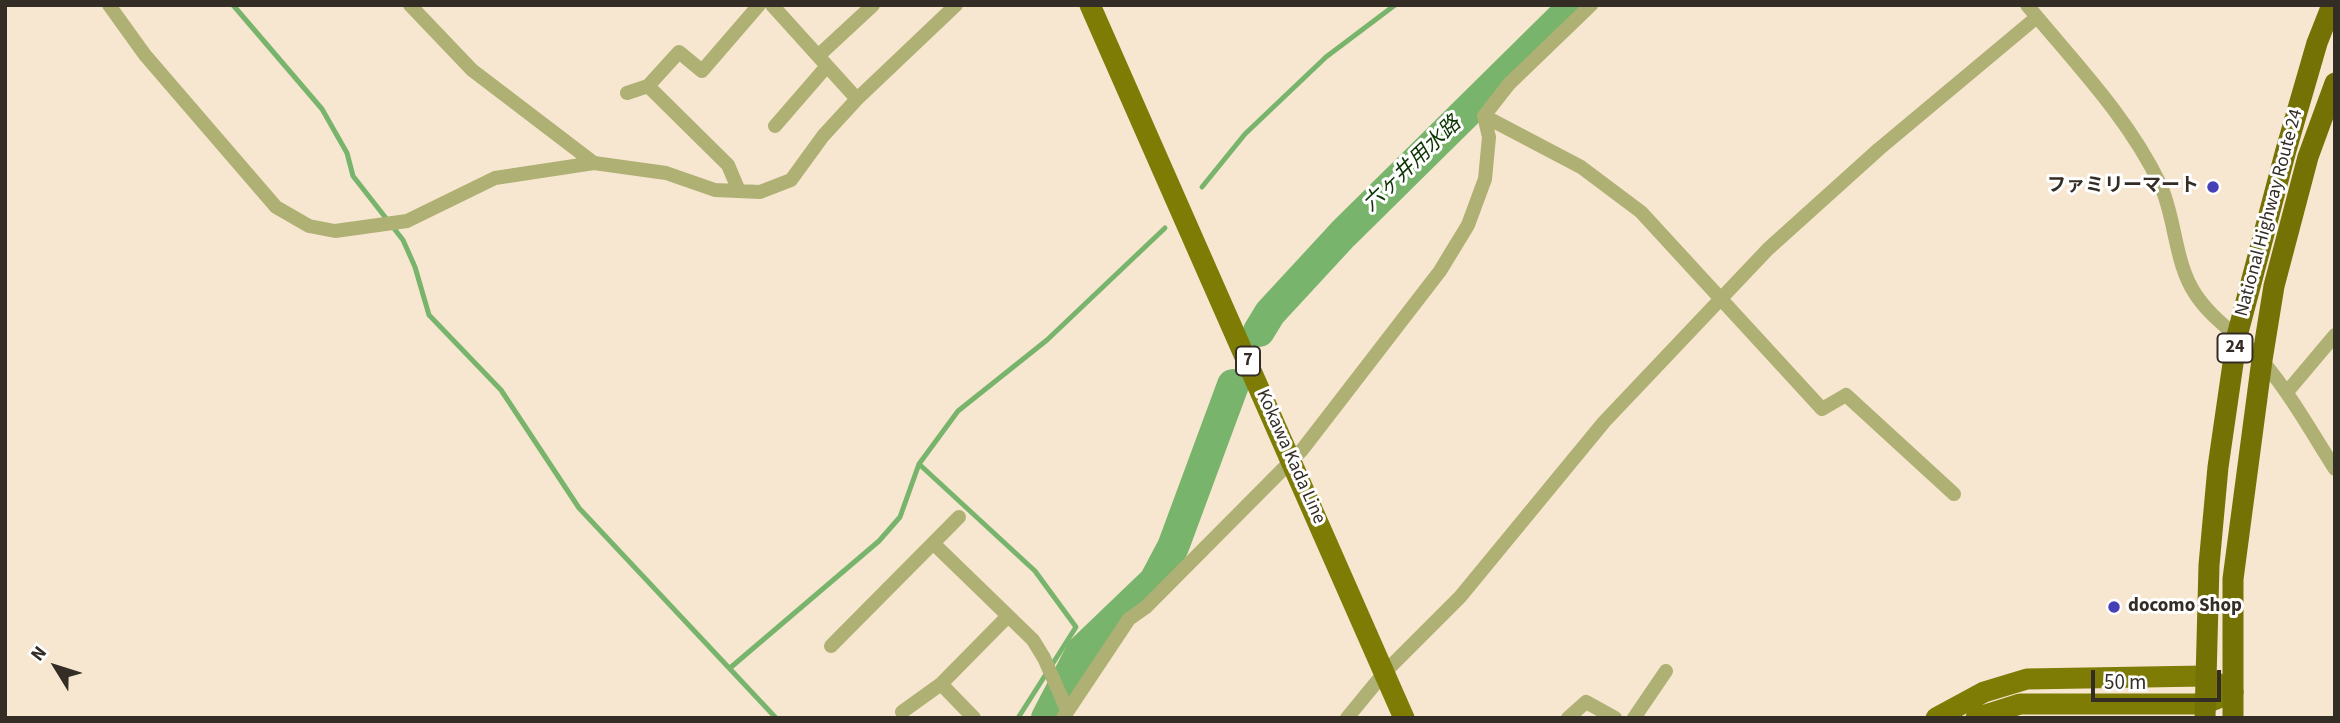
<!DOCTYPE html>
<meta charset="utf-8">
<style>
body{margin:0}
#map{position:relative;width:2340px;height:723px;overflow:hidden;background:#f7e7d1;font-family:"Source Sans 3",sans-serif}
canvas{display:block}
.frame{position:absolute;inset:0;border:7px solid #332d25;pointer-events:none}
.north{position:absolute;left:21px;top:632px;width:70px;height:70px;-webkit-text-stroke:5px #fff;paint-order:stroke;rotate:308deg;font-size:19px;font-weight:700;line-height:28px;text-align:center;color:#332d25}
.north::after{content:'';display:block;margin:auto;width:24px;height:32px;background:#332d25;clip-path:polygon(50% 0,100% 100%,50% 72%,0 100%)}
.scale{position:absolute;left:2091px;top:670px;width:130px;height:32px;box-sizing:border-box;border:4px solid #332d25;border-top:0;padding-left:9px;font-size:21px;line-height:24px;white-space:nowrap;color:#332d25;-webkit-text-stroke:5px #fff;paint-order:stroke}
</style>
<div id="map">
<canvas width="2340" height="723"></canvas>
<div class="frame"></div>
<div class="north">N</div>
<div class="scale">50 m</div>
</div>
<script>
const ctx = document.querySelector('canvas').getContext('2d');
ctx.lineJoin = 'round';
function trace(path, color, width, dash) {
  ctx.strokeStyle = color;
  ctx.lineWidth = width;
  ctx.lineCap = dash ? 'butt' : 'round';
  ctx.setLineDash(dash || []);
  ctx.stroke(path);
}
function write(font, color, halo, rows, align = 'center') {
  ctx.font = font + ' "Source Sans 3","Noto Sans JP",sans-serif';
  ctx.lineWidth = 6;
  ctx.setLineDash([]);
  ctx.textBaseline = 'middle';
  ctx.strokeStyle = halo;
  ctx.fillStyle = color;
  for (const [text, x, y, turn = 0] of rows) {
    ctx.save();
    ctx.translate(x, y);
    ctx.rotate((+turn || 0) * Math.PI / 180);
    ctx.textAlign = isNaN(turn) ? turn : align;
    if (halo) ctx.strokeText(text, 0, 0);
    ctx.fillText(text, 0, 0);
    ctx.restore();
  }
}
trace(new Path2D(`
 M233 5 322 109 347 153 353 176 403 240 415 267 429 315 501 390 579 508 776 718
 M1202 187 1245 134 1326 57 1395 5
 M919 464 1035 571 1076 627 1018 718
 M730 668 879 541 900 517 919 464 958 411 1047 340 1165 228`), '#78b46c', 5);
trace(new Path2D(`
 M1259 331 1270 313 1343 234 1575 5
 M1047 718 1082 651 1155 581 1173 547 1233 385`), '#78b46c', 32);
trace(new Path2D(`
 M109 5 145 55 276 207 309 226 335 231 407 221 495 178 594 163 666 173 715 190 760 192 791 180 823 136 857 99 956 5
 M410 5 472 70 594 163
 M772 5 857 99
 M2027 5C2074 62 2128 117 2160 184 2176 218 2174 263 2196 295 2214 322 2243 338 2264 363 2291 395 2312 433 2335 469
 M818 56 873 5
 M648 86 728 165 739 191
 M627 93 648 86 679 52 702 71 759 5
 M1484 116 1581 167 1641 212 1822 409 1846 395 1954 494
 M775 126 827 66
 M2287 392 2335 335
 M933 543 1033 640 1044 658 1067 710
 M831 646 959 517
 M941 684 974 718
 M902 712 941 684 1008 616
 M1063 718 1129 619 1146 607 1302 450 1440 271 1468 225 1485 179 1489 137 1484 116 1509 84 1591 5
 M1347 718 1384 673 1460 597 1604 422 1768 249 1879 149 2037 17
 M1568 718 1586 702 1615 718
 M1634 718 1666 671`), '#afb073', 14);
trace(new Path2D(`
 M1090 5 1404 718
 M1936 718 1984 692 2027 679 2204 676 2233 692
 M1976 718 2020 704H2204L2221 697`), '#7e7c05', 21);
trace(new Path2D(`
 M2205 718 2209 565 2218 467 2237 336 2286 150 2317 43 2332 5
 M2233 718V579L2262 360 2274 286 2308 157 2335 83`), '#747205', 21);
for (const [x, y, r, color] of [
 [2213,187,7,"#4540b6"],
 [2114,607,7,"#4540b6"]
]) {
  const dot = new Path2D();
  dot.arc(x, y, r, 0, 2 * Math.PI);
  ctx.fillStyle = color;
  ctx.fill(dot);
  trace(dot, '#fff', 2.5);
}
for (const [x, y, w] of [
 [2235,348,35],
 [1248,361,24]
]) {
  const box = new Path2D();
  box.roundRect(x - w / 2, y - 14.5, w, 29, 5);
  ctx.fillStyle = '#fff';
  ctx.fill(box);
  trace(box, '#332d25', 2);
}
write('bold 18px', '#332d25', null, [
 ["24",2235,348],
 ["7",1248,361]
]);
write('bold 19px', '#332d25', '#fff', [
 ["ファミリーマート",2199,187],
 ["docomo Shop",2128,607,"left"]
], 'right');
write('19px', '#332d25', '#fff', [
 ["National Highway Route 24",2270,213,-75],
 ["Kokawa Kada Line",1290,457,66]
]);
write('italic 21px', '#0b3402', '#fff', [
 ["六ヶ井用水路",1413,165,-44]
]);
</script>
